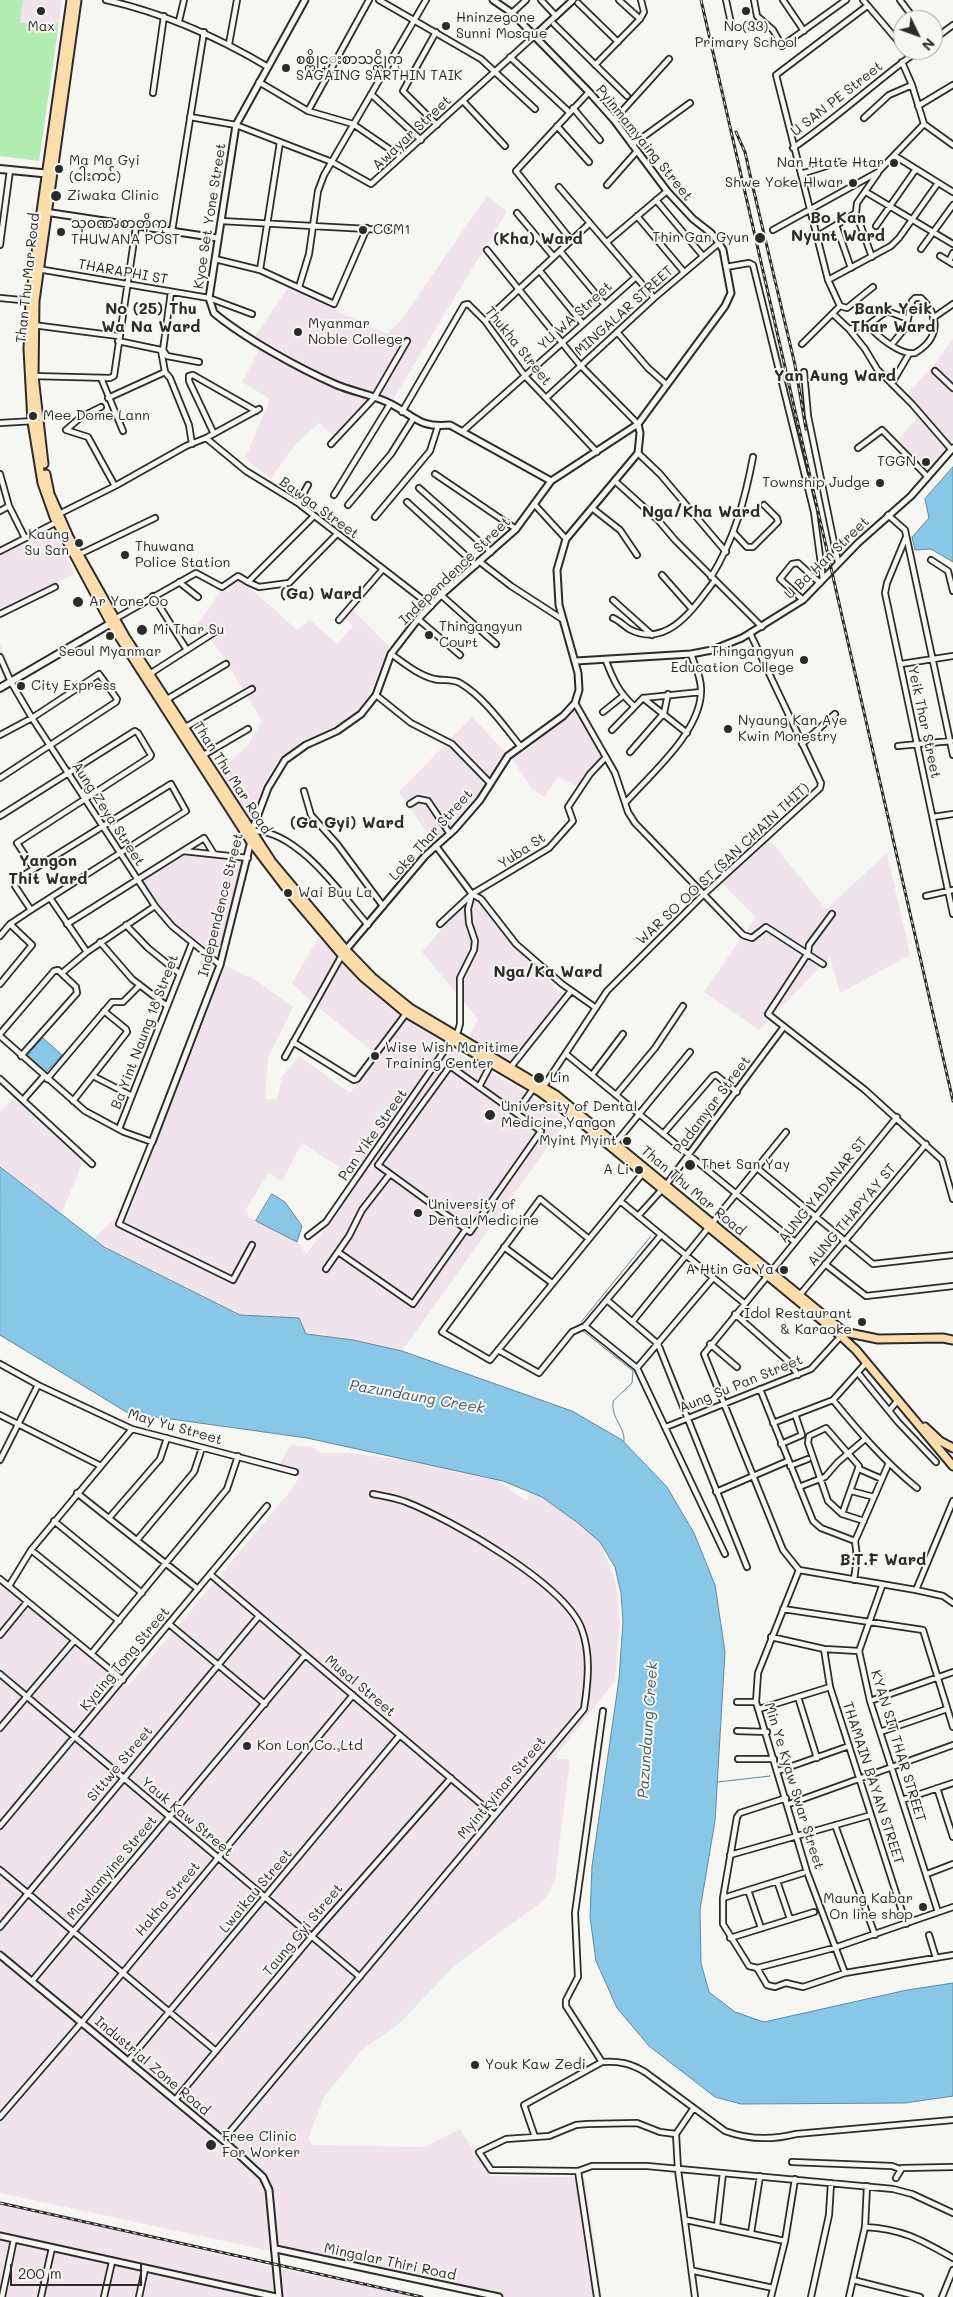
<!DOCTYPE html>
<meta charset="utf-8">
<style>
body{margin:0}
#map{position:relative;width:953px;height:2297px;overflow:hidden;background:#f6f6f2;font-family:Mali,sans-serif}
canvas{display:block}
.north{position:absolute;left:893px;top:10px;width:50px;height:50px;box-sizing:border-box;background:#f6f6f2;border:1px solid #a5a5a2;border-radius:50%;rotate:132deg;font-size:14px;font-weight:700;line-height:20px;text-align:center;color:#2b2b2b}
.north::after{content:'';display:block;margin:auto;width:18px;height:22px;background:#2b2b2b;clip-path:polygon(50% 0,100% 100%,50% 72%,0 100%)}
.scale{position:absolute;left:10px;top:2264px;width:132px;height:22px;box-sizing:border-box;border:2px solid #2b2b2b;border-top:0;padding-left:6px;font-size:15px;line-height:18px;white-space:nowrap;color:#2b2b2b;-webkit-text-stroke:4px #f6f6f2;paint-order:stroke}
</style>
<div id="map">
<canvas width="953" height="2297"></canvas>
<div class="north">N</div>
<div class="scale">200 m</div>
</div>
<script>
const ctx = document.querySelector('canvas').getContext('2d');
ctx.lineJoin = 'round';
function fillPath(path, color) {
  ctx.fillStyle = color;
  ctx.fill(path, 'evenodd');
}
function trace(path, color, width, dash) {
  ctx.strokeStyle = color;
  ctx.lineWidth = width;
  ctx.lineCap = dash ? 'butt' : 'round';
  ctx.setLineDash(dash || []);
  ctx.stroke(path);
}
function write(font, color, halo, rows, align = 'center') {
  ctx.font = font + ' Mali,"Noto Sans Myanmar",sans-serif';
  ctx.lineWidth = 4;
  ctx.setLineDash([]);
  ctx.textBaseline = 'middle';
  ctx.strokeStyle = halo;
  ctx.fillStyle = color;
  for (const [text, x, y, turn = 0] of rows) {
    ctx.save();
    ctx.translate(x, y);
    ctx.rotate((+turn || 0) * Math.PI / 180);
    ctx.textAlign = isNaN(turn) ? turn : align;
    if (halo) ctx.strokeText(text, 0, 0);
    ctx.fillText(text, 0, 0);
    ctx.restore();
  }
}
fillPath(new Path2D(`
 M23 0H62L59 23H19Z
 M487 196 507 211 392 401 338 382 255 336 288 288 387 334 402 319Z
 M953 339V440L925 471 896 442 922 412 906 395 934 365Z
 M261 347 293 367 370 400 335 437 319 423 296 444 271 478 245 459 270 399 242 382Z
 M52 529 75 574 0 608V554Z
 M240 579 297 630 310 620 337 644 353 626 343 617 351 608 389 647 368 698 358 711 334 727 303 741 279 759 263 785 252 824 219 772 249 744 262 721 222 654 198 624 221 590 228 591Z
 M0 644 14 675 5 680 0 668Z
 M574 708 603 756 577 787 558 776 544 797 532 789 511 757 565 718Z
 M472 717 507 754 499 760 478 799 435 844 399 792Z
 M769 839 826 909 887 853 910 955 840 993 830 957 759 1030 704 992 756 917 722 883Z
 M183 854 245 859 217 955 174 923 141 881Z
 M472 894 563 996 511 1062 469 1037 478 1019 422 952Z
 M319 937 348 968 407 1017 448 1047 526 1093 566 1121 402 1351 353 1340 306 1334 299 1318 240 1315 104 1247 93 1239 116 1217 126 1221 225 966 254 979 293 1007 268 1058 265 1099H277L282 1077 299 1056 350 1093 378 1056 312 1002 292 983ZM302 1143 358 1179 307 1254 297 1242 248 1217 249 1214 245 1211 268 1173 282 1181Z
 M14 1097 83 1161 61 1215 0 1167V1112Z
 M290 1445 313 1447 321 1453H350L443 1466 497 1480 526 1501 534 1489 575 1516 601 1544 616 1584 620 1622 615 1681 554 1758 570 1760 555 1878 549 1892 542 1902 455 1965 399 2024 362 2050 324 2097 308 2139 312 2145 424 2147 460 2129 491 2176 585 2177 602 2297H486L0 2193V1584L126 1688 288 1494 299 1478 279 1466Z
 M0 2203 287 2270 422 2297H0Z`), '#f0e3ec');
fillPath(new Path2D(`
 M0 0H23L20 23H59L39 161 0 156Z`), '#b4edb1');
const water = new Path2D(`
 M953 467V562L931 549 915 550 912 537 929 518 925 499Z
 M43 1038 62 1055 45 1073 27 1057Z
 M0 1167 104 1247 240 1315 299 1318 306 1334 353 1340 402 1351 572 1411 622 1440 667 1487 694 1533 715 1585 725 1652 715 1821 700 1910 701 1963 709 1992 735 2012 764 2022 907 1990 953 1983V2096L905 2103 741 2104 715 2097 649 2046 617 2008 596 1961 590 1917 592 1866 619 1679 623 1622 621 1593 615 1567 600 1542 578 1523 542 1497 503 1481 307 1438 128 1413 0 1335Z
 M272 1194 285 1202 302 1226 297 1242 256 1221Z`);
fillPath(water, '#88c7e8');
trace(water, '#63899c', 1);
trace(new Path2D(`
 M582 1326V1321L651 1236
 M582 1330 633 1371 632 1383 613 1401C611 1420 626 1427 624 1442
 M718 1782 770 1776`), '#63899c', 1);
const minor = new Path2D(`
 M106 0C164 13 216 36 268 67
 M379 0 481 59 535 109
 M541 0 556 16
 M619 0 640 19
 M726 0 732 28
 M754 0 757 16 773 30 782 46 846 0
 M783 0 804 31
 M863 0 903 47
 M900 0 915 20
 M578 3 618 42
 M512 13 526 0
 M179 21 184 0
 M554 24 627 96
 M436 32 403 91 437 125
 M933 40 953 25
 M229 44 237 0
 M905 50 910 57
 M510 57 569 112
 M902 62 912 85 924 124
 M595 65 640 19 644 12 641 0
 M259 82 308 111 353 124 401 157
 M153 93 164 16
 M371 94 421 140
 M463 101 505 146
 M918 106 953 85
 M573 108 600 140
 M308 111 369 0
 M190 117 236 125 332 162 371 184 533 37
 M864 118 889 95 912 85
 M614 120 669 59
 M924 124 953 145
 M557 126 589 162
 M632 145 690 103
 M793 148C837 118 876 81 919 50
 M895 156 953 192
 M801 174 839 162
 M607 185 637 151
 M559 187 654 298
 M866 192 953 244
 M656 200 703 256
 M517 213 553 256
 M637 216 684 272
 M221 221 386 230
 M836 225 851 268
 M876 226 916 169
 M773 230 878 172 924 124
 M172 231 204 32
 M818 236 856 213
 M571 240 516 171 589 92
 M607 242 667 191
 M0 245 10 170
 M921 249 953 205
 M487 250 580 365 638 424
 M560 251 605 305
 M940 256 953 264
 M872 257 856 213 857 203 878 173
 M215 259 260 270 334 304 367 228
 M949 261 953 253
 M726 267 749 263 753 265 814 512 823 579
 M38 269 209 298 252 314
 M260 270 280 142
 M539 270 583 324
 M828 280 891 246 899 238 938 183
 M299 287 309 254 318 191 324 175 426 0
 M171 292 163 350H161L165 372 170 378 189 425 192 444
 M0 298 31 301
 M840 306 847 308 873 287
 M833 314 849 329 868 325 887 311 908 319
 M933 318 953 304
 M485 321 590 223
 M33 325 118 336
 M868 325C877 336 901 356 915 353 939 339 941 317 921 298H915L912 301 906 327 892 344
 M849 329 865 349 877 369 912 404 951 449
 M617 332 648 368 667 385
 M118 341 161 350
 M802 344 840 306 828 280 776 75 867 6
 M163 350 167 356 199 362
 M935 371 953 388
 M804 372 808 416 838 562
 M33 376 110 378 114 376 136 227
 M101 378 123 431
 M892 383 909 354
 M108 398 165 372
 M546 398 654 298 719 243
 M101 407 81 417 66 430 88 437 115 486
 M402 412 464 305 468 304 485 321 525 376 597 452
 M0 423 34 421
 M463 431 636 277
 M214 434 189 381V376L193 375 256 411
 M206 438 259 409
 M331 444 374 398 407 341
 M858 448 882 430 928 477
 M638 453 660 474 726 552
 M0 474 9 506 25 538
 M435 474 516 529
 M615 481 658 520 675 540 762 627
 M419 488 491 552
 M334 495 390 404
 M407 502 476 565
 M298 503 308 485
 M348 505 391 454 413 419
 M535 505 566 539
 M592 508 620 530 637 555
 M0 511 9 506
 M57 515 115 486 186 446 206 438 246 471 298 503 431 606
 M888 515 905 530 953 755
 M375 517 430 451 438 426
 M734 533 747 547H753L778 522 777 518 764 505
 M906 537 887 583 885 593 953 914
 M0 551 59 521
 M78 555 155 518
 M931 560 948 571 953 591
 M480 562 511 586 562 619
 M662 575 692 609
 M711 577C734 540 745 500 753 457
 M179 582 198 597
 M248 582 259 587 289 583 337 534
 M441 595 496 644
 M153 596 187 650
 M613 600 652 635
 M803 600 780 579 792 564 798 563 820 583
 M0 614 55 587
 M613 618C620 621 624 626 629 629 668 650 695 606 715 580
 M418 619 460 655
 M113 620 196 573 222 587 238 576 248 582 314 516
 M339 620 383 569
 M391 654C404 663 418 675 434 679 442 681 453 679 460 683 484 697 504 726 521 747
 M0 657 11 682 32 718 155 906 172 926 220 965
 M606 661C613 679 619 693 634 706
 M901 664 953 656
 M148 675 218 630
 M376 695 411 723 452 744 490 783
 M643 698 687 733
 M164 701 226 664
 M575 703 615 773 628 812 635 823 743 935 752 938 766 927 823 964
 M603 712 623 696
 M184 728 252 689
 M612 730 643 698 701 692
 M0 735 32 718 99 674 117 699 116 702 0 778
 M802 744 835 714
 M898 746 951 741
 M630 752 664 713 668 694
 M202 756 248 729
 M304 791 311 815 337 844 383 906
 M626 802C652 773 700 732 701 692 702 679 695 666 691 654
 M410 804 418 799 428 801 450 834
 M0 816 135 731 138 733 151 755 150 757 17 843 34 869
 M933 817 953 814
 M252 831C296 828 342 895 368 925
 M436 846 472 894 481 899 516 944 562 984 596 1008
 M183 851 204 838 214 854
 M926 896 953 890
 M50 898 87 952
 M832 914 809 945 808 953 768 1014 865 1090 942 1160 953 1199
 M67 924 183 851 248 858
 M440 924 472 894 549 848 573 821 568 807 590 774 606 757
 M126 925 148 948 180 974
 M0 936 10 924 31 910 186 811 171 784 16 880 15 886 31 910
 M100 942 132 979 167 1006
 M62 973 87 952 155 906
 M0 984 32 945 10 924
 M0 1034 54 971 58 970 76 987 77 993 21 1056
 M0 1036 85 1111 124 1132 152 1142 119 1224 233 1280 252 1245
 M293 1042 354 1080 357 1079 408 1011
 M566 1054 795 1242
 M285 1057 342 955
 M450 1066 541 1131 470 1232 378 1165Z
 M510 1068 571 991
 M592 1075 623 1034
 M93 1076 132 1096
 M0 1079 92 1164
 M47 1079 112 1002H123L140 985
 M479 1087 491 1064
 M542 1089 607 991 703 895 820 788 821 783 750 633
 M616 1095 655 1048 683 1006
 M23 1100 44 1076
 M73 1101 127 1032 126 1029 104 1011
 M516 1113 533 1089
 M119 1129 192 943
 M663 1134 713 1076 716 1075 737 1092
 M613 1146 690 1052
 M757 1168 873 1264 953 1255
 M620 1201 744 1303
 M638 1216 666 1185 783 1028
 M308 1236 326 1222 458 1031 460 1024V978L474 950 475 941 469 923 468 909 472 894
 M589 1239 540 1199 442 1332 490 1360C541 1298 592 1235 643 1173
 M504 1247 552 1283
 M338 1252 413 1304 466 1229
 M825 1264 866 1296 953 1286
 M326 1269 349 1236 362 1210 390 1174
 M798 1297 926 1144
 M607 1300 658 1344 747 1567
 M735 1314 788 1361 798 1375
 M632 1322 786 1132
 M585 1326 637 1368 725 1554
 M710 1344 737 1367
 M498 1350 539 1373 572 1332 585 1326 661 1235
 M0 1364 38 1385 132 1429 295 1472
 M637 1368 713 1278
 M858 1373 898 1422 936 1462
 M760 1389 813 1521 821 1528 855 1541
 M833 1400C859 1432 885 1462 917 1488
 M889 1411 898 1400
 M0 1415 101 1466
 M773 1423 833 1400 866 1363
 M666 1427 811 1369 841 1336
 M781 1444 802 1435 795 1414
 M0 1460 38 1385
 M790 1466 808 1459
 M859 1469 882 1479
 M799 1487 825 1477 838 1462 864 1440
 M851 1491 874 1497
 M716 1492 788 1461
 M77 1493 198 1589
 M842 1514 859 1466 826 1428 809 1436 808 1443 828 1501 842 1514 864 1521
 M109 1518 160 1459 167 1438
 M54 1521 142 1593
 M137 1540 194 1472 202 1448
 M31 1550 119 1621
 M799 1570 916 1590 943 1596 953 1603
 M211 1575 494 1815
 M0 1579 123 1680
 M854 1580 857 1557 855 1541 888 1465
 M9 1586 31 1550 132 1429
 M882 1586 859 1651 870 1701 938 1912
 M916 1590 953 1501
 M783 1609 923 1630 953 1727
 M169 1624 265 1704
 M0 1635 27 1602
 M771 1637 824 1649 859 1651
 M824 1649 830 1687 906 1924
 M91 1654 227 1489 238 1456
 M0 1674 360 1977
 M798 1697 817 1758
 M870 1701 953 1672
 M737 1702H756
 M759 1709 830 1687
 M0 1728 74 1641
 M737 1731 767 1732
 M880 1732 947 1709
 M738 1759H774
 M778 1771 849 1746
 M937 1788 953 1837
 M786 1798 740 1813 737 1817 723 1898V1924L749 1966 757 1968 834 1948 953 1907
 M902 1800 953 1783
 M789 1804 953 1745
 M835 1825 875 1935
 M0 1826 267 1506
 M730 1855 871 1815
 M0 1870 216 2051
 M927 1874 953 1864
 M777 1881 790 1919
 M748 1890 761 1928
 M723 1898 803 1873
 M0 1927 259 1616
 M929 1935 936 1958
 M730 1938 814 1912
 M757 1968 767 1985 775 1987 786 1983 803 1987 845 1973 953 1955
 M845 1973 807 1872 756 1702 758 1673 799 1570 783 1550 704 1354 897 1117
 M32 1981 305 1655
 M128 2061 400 1735
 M602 2062 566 2006V2000L578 1977 575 1913 603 1711
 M175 2100 312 1936 451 1778
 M693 2109 676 2134 678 2170 695 2297
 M0 2117 82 2022 353 1695
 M676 2134 660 2132 637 2123 587 2124 576 2125 549 2136 506 2139 479 2152 491 2170 578 2171 592 2166H647L893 2189 912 2194 953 2213
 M535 2137 524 2105 602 2062C619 2061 630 2063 645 2072L725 2131C749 2140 772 2140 796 2134L953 2120
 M223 2140 584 1709C588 1683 591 1655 582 1630 567 1585 450 1519 406 1502 396 1498 383 1496 373 1494
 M792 2162 892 2166 900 2169
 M578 2171 597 2297
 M896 2178 902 2168 953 2167
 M686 2220 785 2241
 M717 2226 723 2173
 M865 2227C903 2229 921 2240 953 2258
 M751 2233 760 2176
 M694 2271 773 2288
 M853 2280 920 2297
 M2 2297 14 2239
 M41 2297 52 2248
 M104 2297 112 2262
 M139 2297 145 2269
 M771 2297 785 2241 795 2179
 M811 2297 829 2215 831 2183
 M849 2297 865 2227 867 2186
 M942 2297 953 2270`);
const tertiary = new Path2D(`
 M305 0 236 125 209 298 214 313C244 338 300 369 337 385 354 392 374 395 391 404 416 417 419 428 450 425L551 481
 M533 37 573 0
 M45 212 217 238
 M576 661 691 654 712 650 742 638 803 600 858 543 911 496 953 448
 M251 833 268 788 285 760 306 745 337 731 361 714 376 695 391 654 418 619 441 595 516 529 551 481 638 424 725 306 731 293 723 250 719 243 711 233 693 219 667 191 614 120 589 92 512 13 493 0
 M344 952 425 856 454 830 480 800 508 756 563 716 575 703 579 690 578 673 559 605 557 570 566 539 638 453 640 433 638 424
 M152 1142 220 965 251 841
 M0 1955 223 2140 263 2177 269 2190 279 2297
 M0 2236 276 2297
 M276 2249 499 2297`);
const secondary = new Path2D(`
 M0 169 51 174
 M0 688 113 622`);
const primary = new Path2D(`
 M71 0 41 212 30 301 28 349 32 422 42 483 54 517 111 624 251 842 292 896 342 955 363 977 406 1013 540 1092 582 1123 841 1336 856 1350 953 1466
 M44 464 34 376 35 301 77 0
 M46 474 50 494 69 537 126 638 272 862 346 950 373 978 410 1008 556 1095 844 1332 878 1339 943 1338 953 1340
 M925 1427 940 1441 953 1448`);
trace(minor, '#2b2b2b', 8);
trace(tertiary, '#2b2b2b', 9);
trace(secondary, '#2b2b2b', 10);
trace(primary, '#2b2b2b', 11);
trace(minor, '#f6f6f2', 4.5);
trace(tertiary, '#f6f6f2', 5);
trace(secondary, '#f6f6f2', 6);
trace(primary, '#fddcac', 7);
const rail = new Path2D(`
 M701 0 953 1101
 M736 132 745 152 751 179 795 365 806 429
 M0 2203 422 2297`);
trace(rail, '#2b2b2b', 3);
trace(rail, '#f6f6f2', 1, [4]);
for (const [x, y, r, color] of [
 [41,11,5,"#2b2b2b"],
 [746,11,5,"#2b2b2b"],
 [446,26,5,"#2b2b2b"],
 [286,68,5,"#2b2b2b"],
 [894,163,5,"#2b2b2b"],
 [59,169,5,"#2b2b2b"],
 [853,183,5,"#2b2b2b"],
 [56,196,6,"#2b2b2b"],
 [363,230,5,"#2b2b2b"],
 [61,232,5,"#2b2b2b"],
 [760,238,6,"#2b2b2b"],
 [298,332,5,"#2b2b2b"],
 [33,416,5,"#2b2b2b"],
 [926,462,5,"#2b2b2b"],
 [880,483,5,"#2b2b2b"],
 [79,543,5,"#2b2b2b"],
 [125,555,5,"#2b2b2b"],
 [78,602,6,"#2b2b2b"],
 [142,630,6,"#2b2b2b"],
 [429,635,5,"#2b2b2b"],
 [110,636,5,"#2b2b2b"],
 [804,660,5,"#2b2b2b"],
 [21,686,5,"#2b2b2b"],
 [728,729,5,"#2b2b2b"],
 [288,893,5,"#2b2b2b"],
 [375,1056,5,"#2b2b2b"],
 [539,1078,6,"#2b2b2b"],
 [490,1115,6,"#2b2b2b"],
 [627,1141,5,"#2b2b2b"],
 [690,1165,6,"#2b2b2b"],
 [639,1170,5,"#2b2b2b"],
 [418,1213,5,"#2b2b2b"],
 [784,1270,5,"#2b2b2b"],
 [862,1322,5,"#2b2b2b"],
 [247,1746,5,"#2b2b2b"],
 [923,1907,5,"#2b2b2b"],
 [475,2065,5,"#2b2b2b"],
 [211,2145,6,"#2b2b2b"]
]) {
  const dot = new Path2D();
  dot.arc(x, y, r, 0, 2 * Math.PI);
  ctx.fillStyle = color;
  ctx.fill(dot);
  trace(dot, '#f6f6f2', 2);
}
write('14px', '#2b2b2b', '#f6f6f2', [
 ["Hninzegone",456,18],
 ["Sunni Mosque",456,34],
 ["Max",41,27,"center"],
 ["No(33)",746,27,"center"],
 ["Primary School",746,43,"center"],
 ["စစ္ကိုင္းစာသင္တိုက္",296,60],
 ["SAGAING SARTHIN TAIK",296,76],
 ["Ma Ma Gyi",69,161],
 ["(ငါးကင်)",69,177],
 ["Nan Htate Htar",884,163,"right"],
 ["Shwe Yoke Hlwar",843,183,"right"],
 ["Ziwaka Clinic",67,196],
 ["သုဝဏၧစာတိုက္",71,224],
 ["THUWANA POST",71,240],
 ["CCM1",373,230],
 ["Thin Gan Gyun",749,238,"right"],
 ["Myanmar",308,324],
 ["Noble College",308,340],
 ["Mee Dome Lann",43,416],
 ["TGGN",916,462,"right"],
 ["Township Judge",870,483,"right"],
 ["Kaung",69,535,"right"],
 ["Su San",69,551,"right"],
 ["Thuwana",135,547],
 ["Police Station",135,563],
 ["Ar Yone Oo",89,602],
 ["Thingangyun",439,627],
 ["Court",439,643],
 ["Mi Thar Su",153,630],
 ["Seoul Myanmar",110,652,"center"],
 ["Thingangyun",794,652,"right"],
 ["Education College",794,668,"right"],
 ["City Express",31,686],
 ["Nyaung Kan Aye",738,721],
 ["Kwin Monestry",738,737],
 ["Wai Buu La",298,893],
 ["Wise Wish Maritime",385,1048],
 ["Training Center",385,1064],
 ["Lin",550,1078],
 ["University of Dental",501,1107],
 ["Medicine,Yangon",501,1123],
 ["Myint Myint",617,1141,"right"],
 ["Thet San Yay",701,1165],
 ["A Li",629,1170,"right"],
 ["University of",428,1205],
 ["Dental Medicine",428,1221],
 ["A Htin Ga Ya",774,1270,"right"],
 ["Idol Restaurant",852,1314,"right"],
 ["& Karaoke",852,1330,"right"],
 ["Kon Lon Co.,Ltd",257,1746],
 ["Maung Kabar",913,1899,"right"],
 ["On line shop",913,1915,"right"],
 ["Youk Kaw Zedi",485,2065],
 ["Free Clinic",222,2137],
 ["For Worker",222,2153]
], 'left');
write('14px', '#2b2b2b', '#f6f6f2', [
 ["U SAN PE Street",837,99,-38],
 ["Awayar Street",412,133,-43],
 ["Pyinmamyaing Street",644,143,51],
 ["Kyoe Set Yone Street",210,216,-81],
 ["THARAPHI ST",123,272,10],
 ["Than Thu Mar Road",28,278,-84],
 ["MINGALAR STREET",624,311,-42],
 ["YU WA Street",575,316,-42],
 ["Thukha Street",518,346,51],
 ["Bawga Street",319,508,36],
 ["U Ba Han Street",827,558,-44],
 ["Independence Street",455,571,-44],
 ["Yeik Thar Street",924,722,78],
 ["Than Thu Mar Road",232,778,57],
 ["Aung Zeya Street",108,814,57],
 ["Loke Thar Street",431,835,-48],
 ["Yuba St",522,851,-33],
 ["WAR SO OO ST (SAN CHAIN THIT)",723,864,-43],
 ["Independence Street",221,905,-76],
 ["Ba Yint Naung 18 Street",145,1032,-69],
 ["Padamyar Street",712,1105,-53],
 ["Pan Yike Street",373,1135,-55],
 ["AUNG YADANAR ST",823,1190,-51],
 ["Than Thu Mar Road",693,1191,40],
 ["AUNG THAPYAY ST",852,1215,-50],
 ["Aung Su Pan Street",741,1384,-22],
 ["May Yu Street",175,1427,16],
 ["Kyaing Tong Street",125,1659,-50],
 ["Musal Street",360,1686,40],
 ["KYAN SIT THAR STREET",898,1746,73],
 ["Sittwe Street",120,1764,-50],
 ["THAMAIN BAYAN STREET",873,1783,72],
 ["Min Ye Kyaw Swar Street",794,1786,73],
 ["Myintkyinar Street",502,1788,-50],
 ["Yauk Kaw Street",187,1817,40],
 ["Mawlamyine Street",112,1868,-50],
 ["Lwaikau Street",256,1891,-50],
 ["Hakha Street",168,1899,-50],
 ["Taung Gyi Street",303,1930,-50],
 ["Industrial Zone Road",152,2066,40],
 ["Mingalar Thiri Road",390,2262,12]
]);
write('italic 15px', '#475a64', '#f6f6f2', [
 ["Pazundaung Creek",417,1397,10],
 ["Pazundaung Creek",648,1730,-86]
]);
write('bold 16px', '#2b2b2b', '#f6f6f2', [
 ["Bo Kan",838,218],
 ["Nyunt Ward",838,236],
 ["(Kha) Ward",538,239],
 ["No (25) Thu",151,309],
 ["Wa Na Ward",151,327],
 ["Bank Yeik",893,309],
 ["Thar Ward",893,327],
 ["Yan Aung Ward",835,376],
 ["Nga/Kha Ward",701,512],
 ["(Ga) Ward",321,594],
 ["(Ga Gyi) Ward",347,823],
 ["Yangon",48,861],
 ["Thit Ward",48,879],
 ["Nga/Ka Ward",548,972],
 ["B.T.F Ward",883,1560]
]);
</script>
